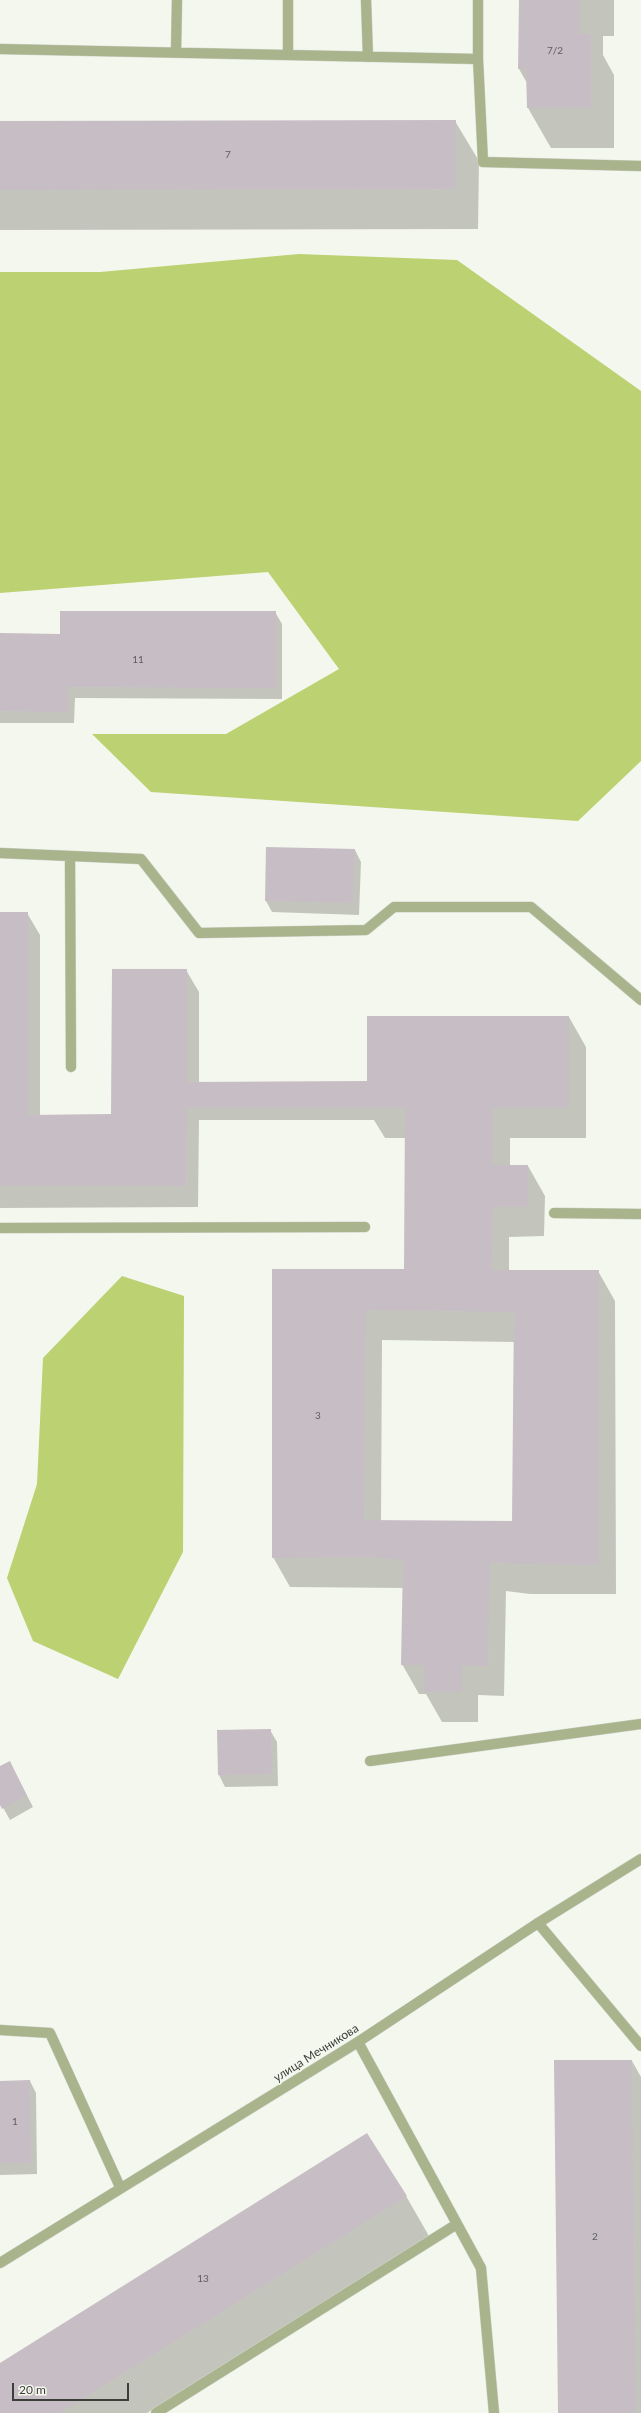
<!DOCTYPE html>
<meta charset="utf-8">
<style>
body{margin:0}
#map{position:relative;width:641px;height:2413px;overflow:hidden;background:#f4f7ed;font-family:Lato,sans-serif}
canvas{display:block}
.scale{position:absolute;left:12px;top:2383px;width:117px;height:18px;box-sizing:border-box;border:2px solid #3c3e3a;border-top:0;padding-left:5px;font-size:12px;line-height:14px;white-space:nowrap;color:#3c3e3a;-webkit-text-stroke:3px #f4f7ed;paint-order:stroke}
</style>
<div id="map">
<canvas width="641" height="2413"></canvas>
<div class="scale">20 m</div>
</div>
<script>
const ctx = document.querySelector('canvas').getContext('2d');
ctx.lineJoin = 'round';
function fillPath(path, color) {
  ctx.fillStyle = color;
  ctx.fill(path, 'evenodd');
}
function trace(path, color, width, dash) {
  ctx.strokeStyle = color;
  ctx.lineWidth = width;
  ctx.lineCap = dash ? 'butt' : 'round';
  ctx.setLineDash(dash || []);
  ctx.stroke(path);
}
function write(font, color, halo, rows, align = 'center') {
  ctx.font = font + ' Lato,sans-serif';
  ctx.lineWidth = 3.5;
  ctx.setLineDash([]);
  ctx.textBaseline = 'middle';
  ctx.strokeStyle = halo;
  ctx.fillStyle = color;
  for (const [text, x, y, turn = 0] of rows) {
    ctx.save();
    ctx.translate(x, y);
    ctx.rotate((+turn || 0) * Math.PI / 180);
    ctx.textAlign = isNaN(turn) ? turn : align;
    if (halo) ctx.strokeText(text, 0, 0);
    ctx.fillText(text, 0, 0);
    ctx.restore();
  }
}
fillPath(new Path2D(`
 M299 254 457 260 641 391V761L578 821 151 792 92 734H226L339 669 268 572 0 593V272H100Z
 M122 1276 184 1296 183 1552 118 1679 33 1641 7 1578 37 1484 43 1358Z`), '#bcd171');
fillPath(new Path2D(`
 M520 0H614V36H603V55L614 75V148H551L528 108 527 83 519 69Z
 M455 121 479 161 478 229 0 230V122Z
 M275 612 282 624V699L75 698 74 723H0V634L61 635Z
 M355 850 361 862 359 915 272 912 266 901Z
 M0 913H27L40 935V1116L112 1115 186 970 199 992V1082H366L569 1017 586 1047V1138H510V1166H528L545 1196 544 1236 509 1237V1271H598L615 1301 616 1594H530L506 1591 504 1696 478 1695V1722H442L426 1694H419L402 1664 403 1588 290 1587 273 1557V1270H405L406 1138H385L374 1120H199L198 1207 0 1208ZM382 1340 514 1342 513 1522 381 1521Z
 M270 1730 277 1742 278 1786 225 1787 219 1775Z
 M0 1767 16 1774 33 1807 10 1820 0 1802Z
 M632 2061 641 2077V2413H559Z
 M30 2081 36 2093 37 2174 0 2175V2082Z
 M406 2196 429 2236 147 2413H0V2364Z`), '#0003');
fillPath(new Path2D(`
 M519 0H580V34H591V108H527L526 69H518Z
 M456 120V189L0 190V121Z
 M60 611H276V688L68 687V712L0 711V633L60 634Z
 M266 847 355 849 353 903 265 901Z
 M0 912H28V1115L111 1114 112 969H187V1082L367 1081V1016H569V1108H493V1165H528V1207H493L492 1270H599V1565L512 1564 490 1562 488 1666H462V1692H424V1665H401L403 1560 365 1557 272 1558V1269H404L405 1108H187L186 1186H0ZM366 1310 514 1312 512 1521 364 1520Z
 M271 1729 272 1774 218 1775 217 1730Z
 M10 1761 27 1796 2 1809 0 1805V1766Z
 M554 2060H632L636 2413H558Z
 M30 2080 31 2163H0V2081Z
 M367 2133 407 2196 60 2413H0V2363Z`), '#c6bdc5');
const service = new Path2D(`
 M366 0 368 57
 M478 0V59L483 162 641 166
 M0 49 478 59
 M176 52 177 0
 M288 55V0
 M0 853 141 859 199 933 366 930 394 907H531L641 1000
 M70 856 71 1067
 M554 1213 641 1214
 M0 1228 365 1227
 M370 1761 641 1724
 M538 1923 641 2046
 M0 2030 50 2033 120 2187
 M358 2042 481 2268 494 2413
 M156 2413 457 2224`);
const minor = new Path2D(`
 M0 2263 358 2042 538 1923 641 1859`);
trace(service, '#cfd2c9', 11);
trace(minor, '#cfd2c9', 11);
trace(service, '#a9b38c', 10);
trace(minor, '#a9b38c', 10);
write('10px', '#5e5e5d', null, [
 ["7/2",555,51],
 ["7",228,155],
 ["11",138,660],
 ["3",318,1416],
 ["1",15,2122],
 ["2",595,2237],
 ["13",203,2279]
]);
write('12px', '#3c3e3a', '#f4f7ed', [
 ["улица Мечникова",316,2053,-32]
]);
</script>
